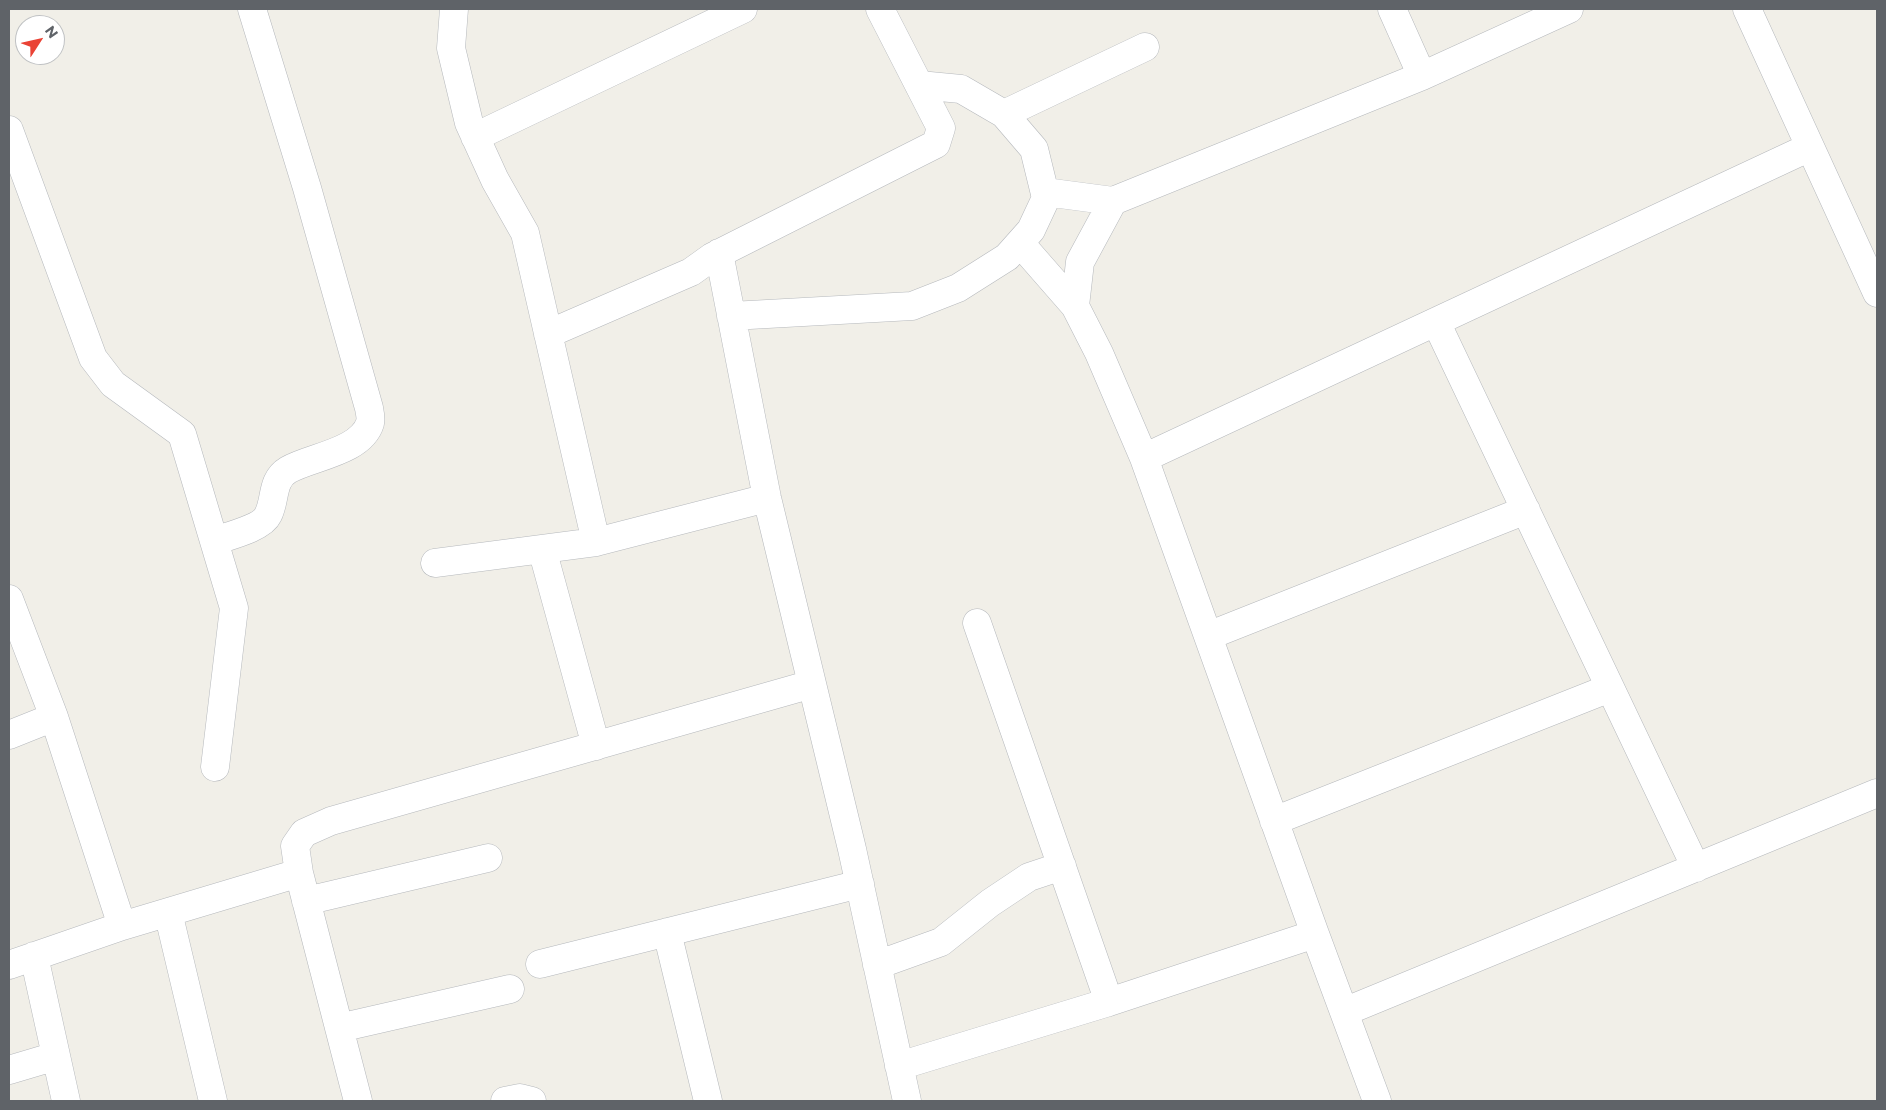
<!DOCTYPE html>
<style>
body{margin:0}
#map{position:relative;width:1886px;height:1110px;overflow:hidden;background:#f1efe8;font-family:Montserrat,sans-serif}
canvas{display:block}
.frame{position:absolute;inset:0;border:10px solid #5f6368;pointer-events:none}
.north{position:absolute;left:15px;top:15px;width:50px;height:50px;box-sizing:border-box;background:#fff;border:1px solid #bfc1c3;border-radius:50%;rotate:55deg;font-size:14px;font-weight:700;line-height:20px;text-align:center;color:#5f6368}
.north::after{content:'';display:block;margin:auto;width:18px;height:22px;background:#ea4335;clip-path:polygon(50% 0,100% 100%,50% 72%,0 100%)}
</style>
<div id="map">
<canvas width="1886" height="1110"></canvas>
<div class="frame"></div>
<div class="north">N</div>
</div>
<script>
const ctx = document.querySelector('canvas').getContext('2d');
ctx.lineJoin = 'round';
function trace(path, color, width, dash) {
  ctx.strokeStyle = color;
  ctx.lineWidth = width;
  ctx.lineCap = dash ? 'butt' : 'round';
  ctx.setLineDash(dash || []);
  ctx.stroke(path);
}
const minor = new Path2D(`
 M454 9 451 48 469 123 495 180 525 233 596 542
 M1392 9 1422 76
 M1747 9 1877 293
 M1004 114 1145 47
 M9 130 93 358 113 384 182 434 234 608 215 767
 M475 137 743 9
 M1045 192 1113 201
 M1020 243 1075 306
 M719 253 767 498 852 849 907 1101
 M731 316 912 306 958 288 1007 257 1031 230 1046 198 1034 149 1004 114 961 89 919 85
 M1436 322 1696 868
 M548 334 691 272 712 257 936 144 941 128 880 9
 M1144 458 1810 147
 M214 541C228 536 262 528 268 515 276 500 271 480 288 470 310 457 361 452 370 423 371 419 370 413 369 408L307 188 252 9
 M542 549 596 746
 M435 563 596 542 767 498
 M9 599 54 717 122 926
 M977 623 1109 1002
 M1208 636 1526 510
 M9 735 54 717
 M1274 821 1610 688
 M306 901 488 858
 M168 912 213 1101
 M667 932 708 1101
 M34 956 66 1101
 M540 964 860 884
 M9 965 122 926 299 873
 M877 965 941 942 990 903 1029 877 1062 866
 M1344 1012 1877 793
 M339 1028 510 989
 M899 1066 1109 1002 1315 934
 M9 1070 56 1056
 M358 1101 299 873 295 846 304 833 331 821 812 684
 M505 1101 520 1098 532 1101
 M1377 1101 1315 934 1144 458 1099 353 1075 306 1080 262 1113 201 1422 76 1569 9`);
trace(minor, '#b5b8bc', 29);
trace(minor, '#fff', 28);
</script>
